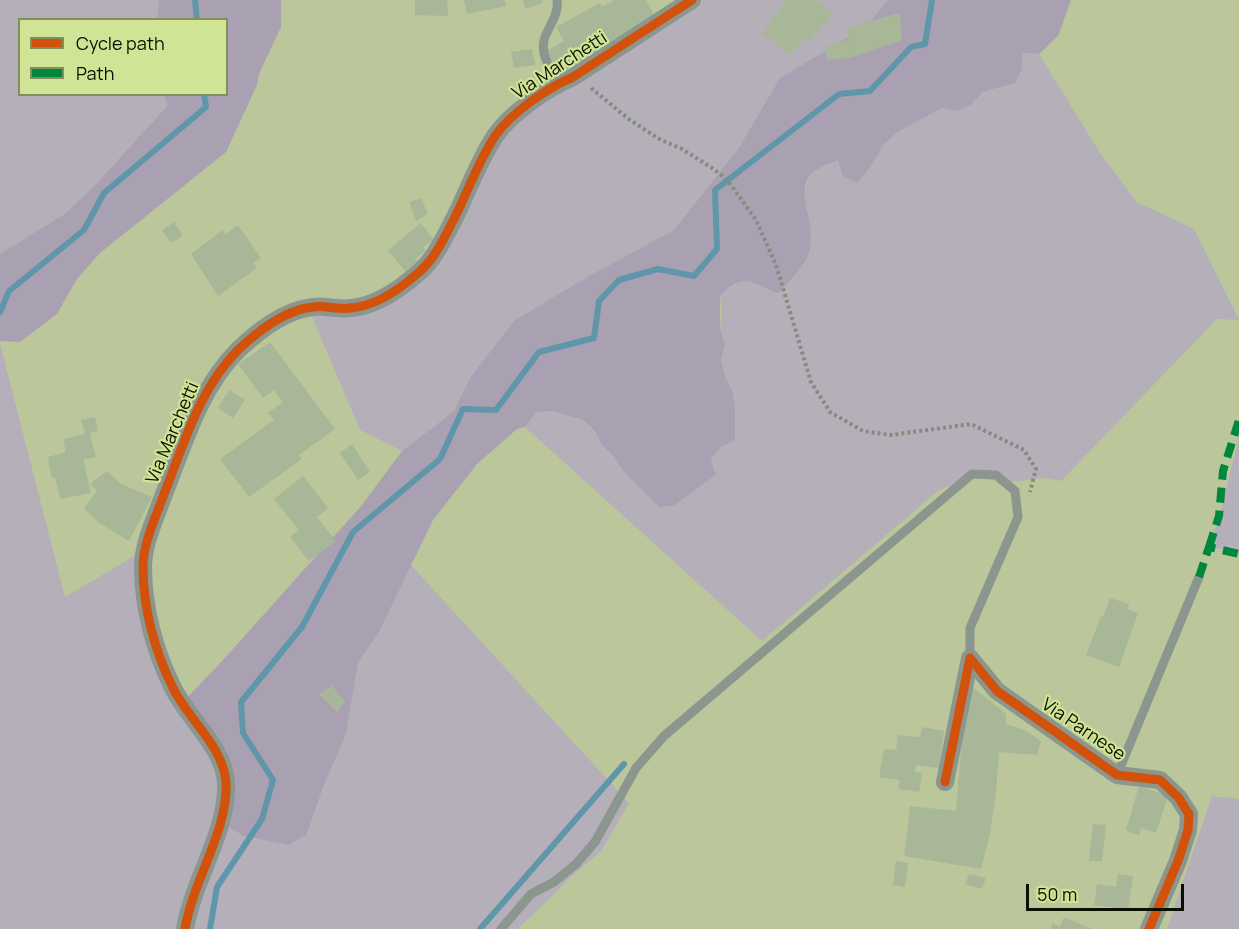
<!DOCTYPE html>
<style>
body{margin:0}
#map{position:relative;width:1239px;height:929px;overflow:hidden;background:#bbc69a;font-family:Manrope,sans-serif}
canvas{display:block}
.legend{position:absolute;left:18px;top:18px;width:210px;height:78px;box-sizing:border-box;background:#d0e495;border:2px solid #818f59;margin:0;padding:8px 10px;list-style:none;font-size:18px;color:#0a0f00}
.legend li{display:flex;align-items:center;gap:12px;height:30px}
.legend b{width:30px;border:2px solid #818f59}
.scale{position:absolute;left:1026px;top:884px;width:158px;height:27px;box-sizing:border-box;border:3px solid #0a0f00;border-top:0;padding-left:8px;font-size:18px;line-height:21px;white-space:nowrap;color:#0a0f00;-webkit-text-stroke:4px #d0e495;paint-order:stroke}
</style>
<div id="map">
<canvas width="1239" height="929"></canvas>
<ul class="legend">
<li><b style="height:8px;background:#d2520b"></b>Cycle path</li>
<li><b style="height:8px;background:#00873e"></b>Path</li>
</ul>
<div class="scale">50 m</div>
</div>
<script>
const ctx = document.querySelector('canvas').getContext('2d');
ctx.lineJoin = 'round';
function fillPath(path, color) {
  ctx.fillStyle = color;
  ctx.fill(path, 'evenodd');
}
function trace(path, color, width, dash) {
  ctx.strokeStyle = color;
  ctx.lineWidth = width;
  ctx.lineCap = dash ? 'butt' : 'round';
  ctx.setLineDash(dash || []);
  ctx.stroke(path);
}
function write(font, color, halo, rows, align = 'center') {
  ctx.font = font + ' Manrope,sans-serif';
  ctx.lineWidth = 4.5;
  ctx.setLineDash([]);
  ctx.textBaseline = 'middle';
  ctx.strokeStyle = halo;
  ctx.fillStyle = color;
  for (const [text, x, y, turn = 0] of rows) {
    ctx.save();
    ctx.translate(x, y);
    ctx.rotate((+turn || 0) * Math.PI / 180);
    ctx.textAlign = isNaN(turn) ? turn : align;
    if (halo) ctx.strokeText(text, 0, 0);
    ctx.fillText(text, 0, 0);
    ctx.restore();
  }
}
fillPath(new Path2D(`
 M0 0H159L157 19 20 20V94L164 95 167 106 97 183 66 213 0 254Z
 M698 0H888L864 28 780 78 738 149 674 230 589 276 470 378 454 411 402 451 360 430 310 312 407 286 508 127Z
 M1023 53 1039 54 1100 153 1137 202 1194 229 1239 320 1217 319 1061 481 1044 478 1010 482 974 477 939 490 762 641 525 427 537 412 553 411 583 420 595 431 602 445 614 457 623 471 675 505 716 475 711 459 721 447 732 390 725 376 721 360 725 345 720 328 722 312 720 296C743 272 751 282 778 294 786 283 806 265 809 253 818 224 790 195 816 170 832 155 850 164 868 170L885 143 898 132 942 108 972 104 983 92 1015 83 1022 69Z
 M0 344 65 597 148 548 143 582 182 703 307 834 324 785 346 734 358 663 379 632 410 564 629 803 602 850 572 876 518 929H0Z
 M1239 438V552L1209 547 1220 514Z
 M1212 796 1239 799V929H1167Z`), '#b5afba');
fillPath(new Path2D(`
 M159 0H281V27L259 74 257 85 226 152 100 253 77 279 57 314 20 342 0 341V254L66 213 97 183 167 106 164 95 226 94V20L157 19Z
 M888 0H1071L1058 36 1039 54 1023 53 1022 69 1015 83 983 92 972 104 958 111 942 108 898 132 885 143 868 170 857 183 843 176 838 161C777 177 821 215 809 253 806 265 786 284 778 294 751 282 743 272 720 296V328L725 345 721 360 725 376 732 390 735 406V440L721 447 711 459 716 475 675 505 659 507 623 471 614 457 602 445 595 431 583 420 553 411 537 412 525 427 517 429 477 464 433 520 379 632 358 663 346 734 324 785 307 834 289 845 244 836 222 823 228 784 182 703 223 660 362 505 402 451 454 411 470 378 514 321 589 276 674 230 738 149 780 78 864 28Z`), '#a9a1b2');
trace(new Path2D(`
 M195 0 197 20
 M0 312 9 291 84 230 104 193 206 107 204 94
 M210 929 217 887 262 819 273 780 243 733 241 702 302 627 353 532 440 459 463 409 496 410 539 352 594 338 599 301 619 280 658 269 694 276 717 249 715 190 839 94 870 91 911 47 925 44 932 0
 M480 929 624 764`), '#6096a9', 6);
fillPath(new Path2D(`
 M415 0H447L448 16 415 15Z
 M464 0H505L506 6 467 14Z
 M523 0H542L543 3 525 9Z
 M615 0H646L656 19 559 73 546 51 564 41 556 27 600 3 602 7Z
 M787 0H816L833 13 809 42 803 38 790 55 762 33Z
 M900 13 902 40 850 58 827 60 826 46 849 40 848 27Z
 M532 49 535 65 514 68 511 52Z
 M421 198 428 214 416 221 409 202Z
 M174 222 183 236 171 243 162 230Z
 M421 223 434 240 423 247 426 251 415 259 417 262 405 271 388 250Z
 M238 225 261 258 253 263 257 268 218 296 191 254 223 230 225 235Z
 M270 342 335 429 299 455 302 459 249 497 220 459 274 420 268 413 283 402 274 390 263 398 238 364Z
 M229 390 245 400 233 418 218 408Z
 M95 417 98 431 90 433 96 457 83 459 91 493 60 499 55 477 52 478 48 457 66 452 63 439 85 434 81 420Z
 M352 444 370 472 358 480 340 453Z
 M107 471 121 484 152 497 129 541 98 522 84 508 97 491 90 484Z
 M303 476 328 508 317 517 336 541 309 561 290 537 299 530 274 499Z
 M1110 598 1129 604 1128 609 1138 613 1119 667 1086 655 1101 616 1103 617Z
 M970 685 1006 714V724L1024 730 1041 741 1037 755 999 752 996 792 990 834 981 869 904 856 910 806 956 811 962 738Z
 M332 686 345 701 337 712 319 694Z
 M922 727 944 731 939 768 916 765 915 772 922 773 919 792 898 789 900 780 879 777 884 749 896 750 898 735 920 737Z
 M1139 786 1168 796 1156 833 1141 828 1139 836 1126 830Z
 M1093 824 1106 825 1102 861H1089Z
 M896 861 908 863 905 887 893 885Z
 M969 874 986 878 982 889 965 884Z
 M1118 874 1133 876 1128 910 1094 905 1097 884 1116 887Z
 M1064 917 1092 929H1050L1053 923 1060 927Z`), '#a8b797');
trace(new Path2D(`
 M591 88 630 120 661 140 682 149 712 168 724 177 733 188 756 220 776 265 811 382 830 412 863 431 891 435 971 424 1024 450 1036 469 1030 492`), '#828c7f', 4, [3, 3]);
trace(new Path2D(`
 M557 0C559 14 550 24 545 37 539 53 550 69 559 82
 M1117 775 1199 577
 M501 929 531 894 554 882 576 864 595 842 636 768 664 736 972 474 996 475 1015 491 1018 517 970 628V658`), '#8a968e', 9);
trace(new Path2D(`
 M945 782 970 658 997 691 1117 775 1160 780 1178 797 1189 814 1188 830 1178 861 1149 929
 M185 929C193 880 228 831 226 783 224 747 188 719 173 688 155 652 143 608 143 567 143 543 156 517 164 494 184 444 199 389 238 350 258 331 284 310 313 307 325 305 338 310 351 308 375 306 400 289 418 273 435 259 444 238 454 219 468 191 478 162 495 136 511 113 547 88 573 77L692 0`), '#8a968e', 18);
trace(new Path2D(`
 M1209 547 1219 516 1223 471 1239 420
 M1199 577 1209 547 1239 554`), '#00873e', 8, [15, 8]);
trace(new Path2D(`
 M945 782 970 658 997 691 1117 775 1160 780 1178 797 1189 814 1188 830 1178 861 1149 929
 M185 929C193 880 228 831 226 783 224 747 188 719 173 688 155 652 143 608 143 567 143 543 156 517 164 494 184 444 199 389 238 350 258 331 284 310 313 307 325 305 338 310 351 308 375 306 400 289 418 273 435 259 444 238 454 219 468 191 478 162 495 136 511 113 547 88 573 77L692 0`), '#d2520b', 9);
write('18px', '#0a0f00', '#d0e495', [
 ["Via Marchetti",560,66,-33],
 ["Via Marchetti",173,433,-67],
 ["Via Parnese",1083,730,34]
]);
</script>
